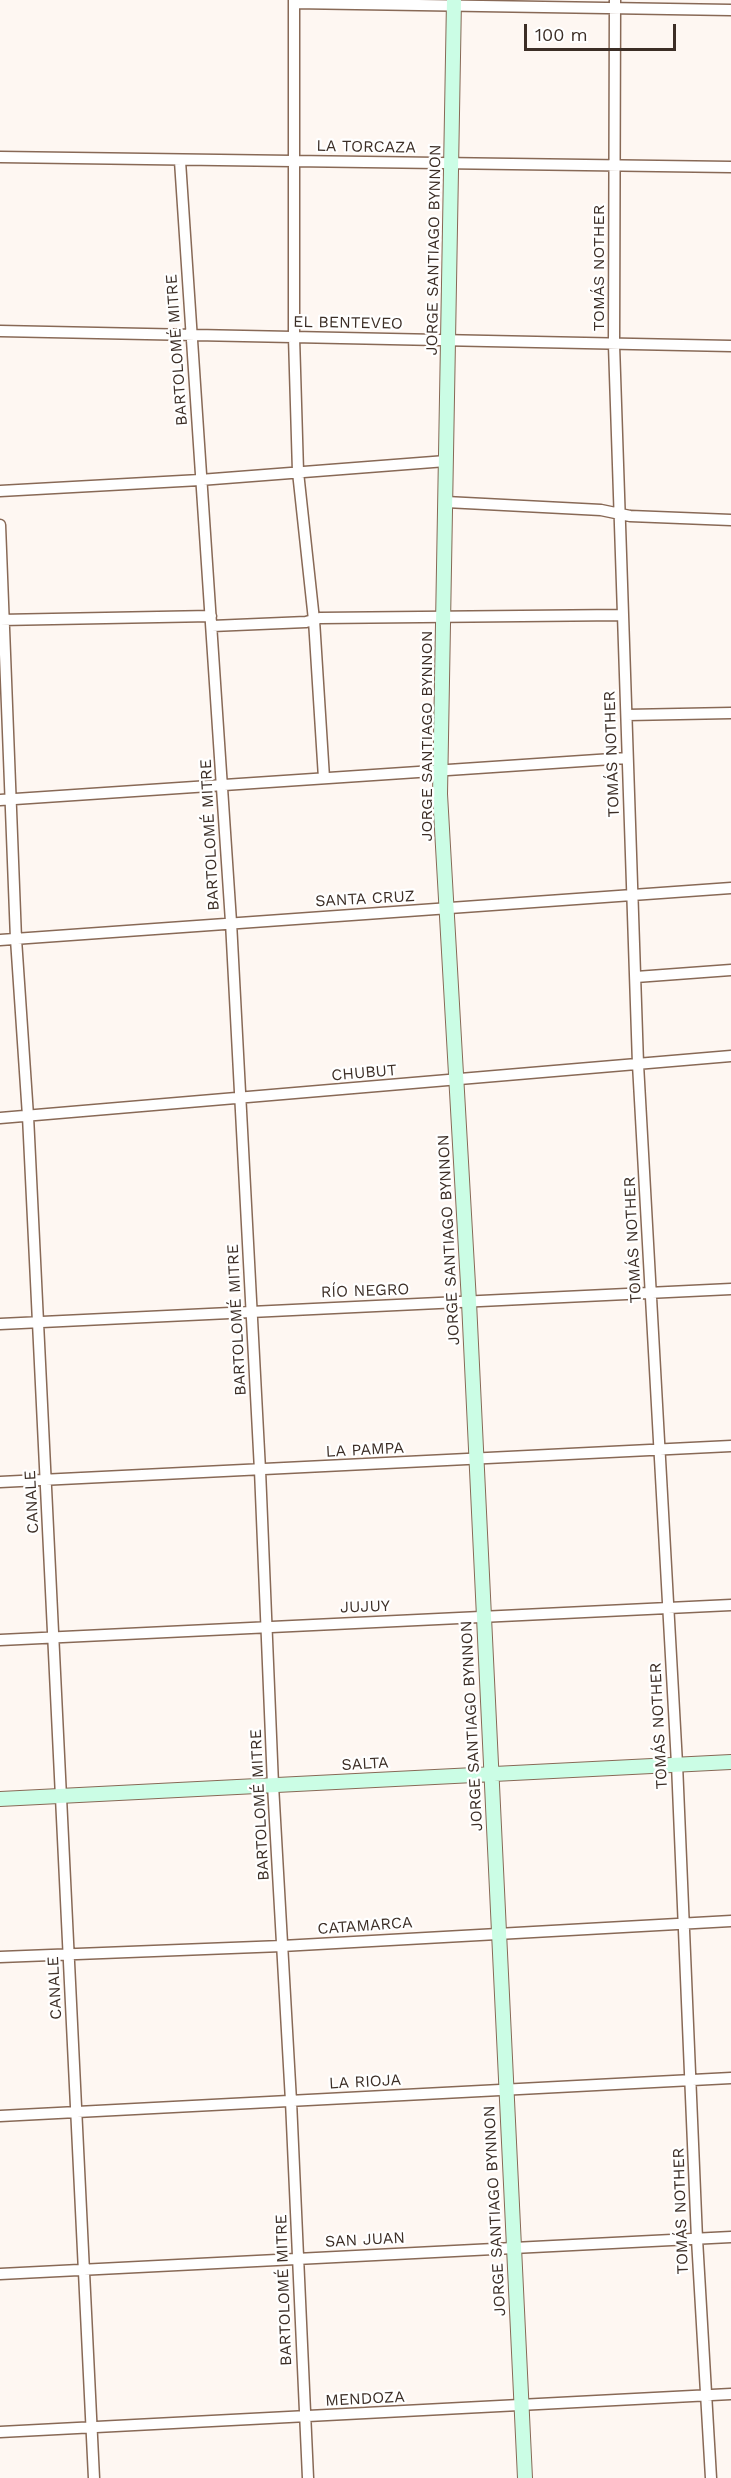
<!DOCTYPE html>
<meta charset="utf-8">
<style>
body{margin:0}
#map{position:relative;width:731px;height:2478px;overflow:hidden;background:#fef7f2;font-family:"Work Sans",sans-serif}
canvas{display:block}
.scale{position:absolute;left:524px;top:24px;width:152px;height:27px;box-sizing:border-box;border:3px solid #3c2e26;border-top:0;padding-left:8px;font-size:18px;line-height:21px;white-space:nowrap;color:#3c2e26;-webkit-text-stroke:4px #fff;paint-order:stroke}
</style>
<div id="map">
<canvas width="731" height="2478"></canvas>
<div class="scale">100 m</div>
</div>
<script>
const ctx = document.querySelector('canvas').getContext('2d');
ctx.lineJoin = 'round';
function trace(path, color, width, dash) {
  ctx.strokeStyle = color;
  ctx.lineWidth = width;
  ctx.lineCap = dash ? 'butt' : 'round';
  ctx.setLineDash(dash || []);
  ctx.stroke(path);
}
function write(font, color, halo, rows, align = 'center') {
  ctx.font = font + ' "Work Sans",sans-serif';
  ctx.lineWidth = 4.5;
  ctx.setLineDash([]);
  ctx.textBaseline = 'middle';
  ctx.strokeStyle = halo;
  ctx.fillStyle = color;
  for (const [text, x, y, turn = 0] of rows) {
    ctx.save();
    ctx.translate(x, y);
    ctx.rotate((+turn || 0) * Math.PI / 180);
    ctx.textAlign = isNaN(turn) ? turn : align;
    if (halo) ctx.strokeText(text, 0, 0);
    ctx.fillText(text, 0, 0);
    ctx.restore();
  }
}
const street = new Path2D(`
 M294 0V337L298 472 314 620 324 778
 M615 0 614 345 638 1064 677 1764 697 2239 711 2478
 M294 3 731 10
 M0 157 731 167
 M180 161 231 922 260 1470 273 1785 291 2101 308 2478
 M0 331 731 346
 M0 491 200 480 446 461
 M446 502 601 510 630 516 731 520
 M0 525 16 939 28 1116 94 2478
 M0 620 211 616
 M212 626 306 622 320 618 622 615
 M627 715 731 713
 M0 800 627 758
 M0 940 731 888
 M636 977 731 970
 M0 1118 731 1056
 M0 1324 731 1289
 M0 1482 731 1446
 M0 1640 731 1605
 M0 1957 282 1946 731 1921
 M0 2116 731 2078
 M0 2274 731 2237
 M0 2432 731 2394`);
const secondary = new Path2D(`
 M454 0 440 794 469 1302 525 2478
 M0 1799 731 1762`);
trace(street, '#886956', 13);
trace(secondary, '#886956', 16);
trace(street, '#fff', 10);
trace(secondary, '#cbfde5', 14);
write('16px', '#3c2e26', '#fff', [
 ["LA TORCAZA",366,147,1],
 ["JORGE SANTIAGO BYNNON",434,250,-89],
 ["TOMÁS NOTHER",599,268,-90],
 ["EL BENTEVEO",348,323,1],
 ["BARTOLOMÉ MITRE",177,350,-94],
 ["JORGE SANTIAGO BYNNON",427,736,-90],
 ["TOMÁS NOTHER",612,754,-92],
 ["BARTOLOMÉ MITRE",210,835,-93],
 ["SANTA CRUZ",365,899,-3],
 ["CHUBUT",364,1073,-5],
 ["JORGE SANTIAGO BYNNON",449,1240,-93],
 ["TOMÁS NOTHER",633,1240,-93],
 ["RÍO NEGRO",365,1291,-2],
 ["BARTOLOMÉ MITRE",237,1320,-93],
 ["LA PAMPA",365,1450,-3],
 ["CANALE",32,1502,-93],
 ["JUJUY",365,1607,-2],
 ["JORGE SANTIAGO BYNNON",472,1726,-93],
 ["TOMÁS NOTHER",659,1726,-93],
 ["SALTA",365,1764,-3],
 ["BARTOLOMÉ MITRE",260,1805,-93],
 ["CATAMARCA",365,1926,-4],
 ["CANALE",55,1988,-93],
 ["LA RIOJA",365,2082,-3],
 ["JORGE SANTIAGO BYNNON",495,2211,-93],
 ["TOMÁS NOTHER",681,2211,-92],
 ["SAN JUAN",365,2240,-3],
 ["BARTOLOMÉ MITRE",284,2290,-92],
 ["MENDOZA",365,2399,-3]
]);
</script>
